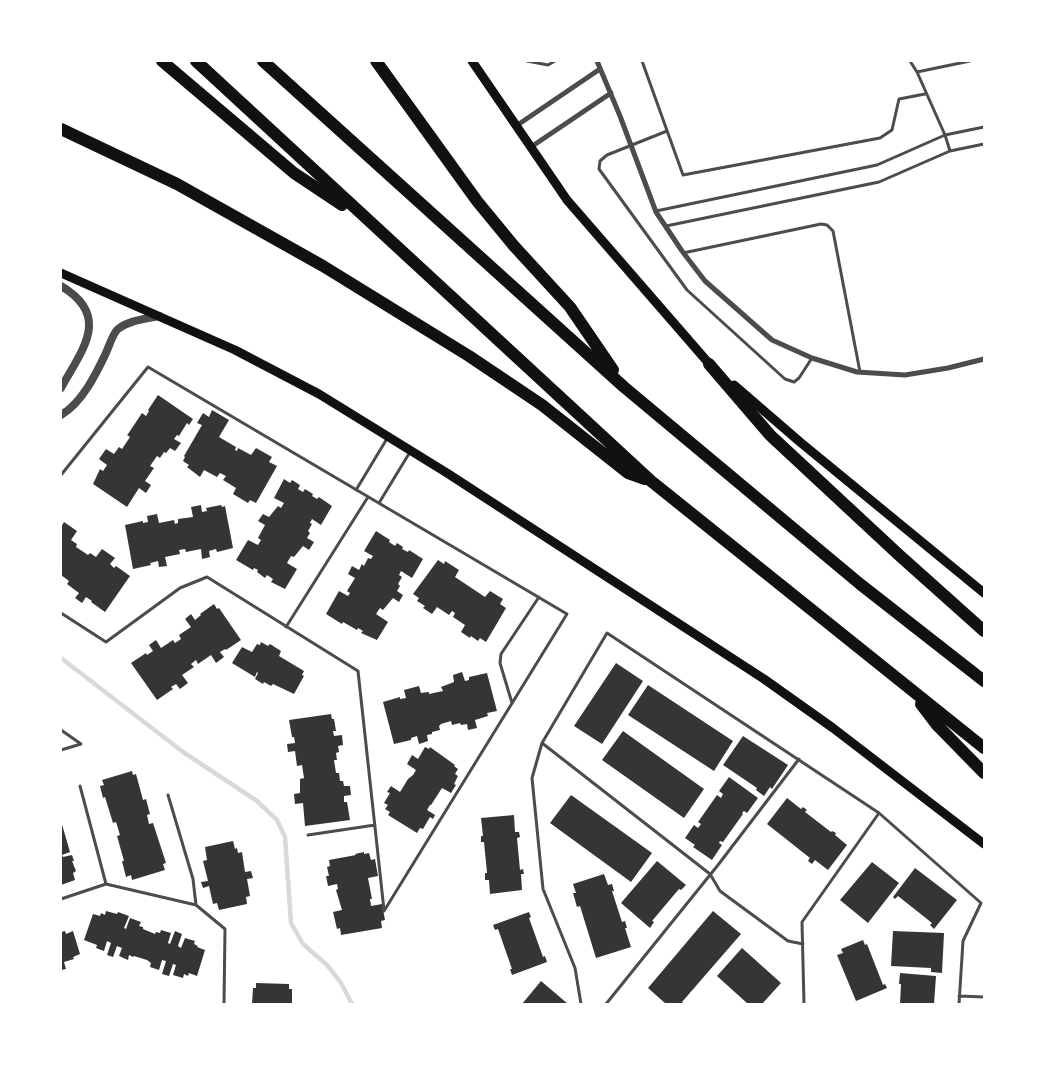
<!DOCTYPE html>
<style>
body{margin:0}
#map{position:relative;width:1045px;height:1065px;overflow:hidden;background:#fff;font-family:"Asap Condensed",sans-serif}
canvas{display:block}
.frame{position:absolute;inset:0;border:62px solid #fff;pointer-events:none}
</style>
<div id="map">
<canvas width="1045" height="1065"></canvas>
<div class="frame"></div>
</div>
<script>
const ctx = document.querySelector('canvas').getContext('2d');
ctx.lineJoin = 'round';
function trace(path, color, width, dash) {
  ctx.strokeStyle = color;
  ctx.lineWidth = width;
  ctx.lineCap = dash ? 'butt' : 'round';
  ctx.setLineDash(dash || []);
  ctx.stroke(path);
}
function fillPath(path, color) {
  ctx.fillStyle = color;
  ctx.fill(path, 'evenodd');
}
trace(new Path2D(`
 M61 658 183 752 257 801 277 820 285 837 291 923 303 944 327 965 341 983 352 1004`), '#d9d9d9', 4.5);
fillPath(new Path2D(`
 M158 395 193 419 189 425 187 423 179 436 177 435 174 439 181 443 175 451 170 448 166 453 164 452 160 458 157 456 150 466 154 468 145 481 151 485 146 493 139 488 127 507 93 484 100 469 103 471 107 465 99 459 106 449 114 454 119 447 122 449 130 437 127 435 128 434 142 413 146 416 149 411 148 410Z
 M212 410 229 420 219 437 236 447 235 450 237 451 238 448 251 455 256 448 272 457 269 462 277 466 256 503 250 500 248 503 233 494 236 488 223 480 226 476 220 473 217 477 204 470 200 477 187 467 189 465 183 461 185 457 184 456 202 425 197 423 203 413 209 417Z
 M284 479 290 483 292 480 300 485 298 489 303 492 305 489 313 494 312 496 317 499 319 497 332 506 321 525 312 519 310 523 312 524 308 531 310 533 307 538 314 542 309 550 303 546 294 557 291 556 287 563 297 569 285 589 271 582 273 579 267 575 265 578 257 572 258 570 254 568 253 570 236 560 248 540 258 545 261 540 258 538 265 525 258 521 263 514 269 517 278 506 281 508 284 503 274 498Z
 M201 505 202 512 207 511 206 508 221 505 222 507 225 506 233 548 217 552 216 549 209 551 210 557 202 559 201 549 186 552 185 549 179 550 180 554 165 557 167 566 159 567 158 561 150 563 151 565 133 569 125 525 143 521V523L148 522 147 516 157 514 159 523 174 520 175 524 178 523V519L193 517 191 507Z
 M64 522 77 531 71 540 77 544 76 547 88 555 90 553 96 557 102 549 115 558 110 564 114 568 116 566 130 576 105 612 91 602 92 601 86 597 82 603 75 598 79 593 67 584 69 581 61 575V527Z
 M376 531 390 540 389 542 395 546 397 543 403 547 402 549 408 552 409 550 423 559 412 578 401 571 399 575 402 577 398 584 400 586 397 591 403 595 399 602 393 598 383 610 380 608 376 614 388 622 377 640 361 633 363 631 358 628 357 630 343 622 342 624 326 614 339 591 348 596 350 593 347 591 355 578 348 574 352 566 359 570 362 564 364 566 368 558 371 559 373 556 364 551Z
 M438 560 444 564 445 561 459 570 455 577 485 597 490 591 503 599 500 604 506 608 486 642 480 638 478 641 471 636 470 638 461 632 465 625 453 617 455 613 452 611 449 615 437 607 432 614 423 608 425 606 417 601 419 598 413 594Z
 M214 604 217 609 219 608 241 640 226 650 225 649 220 652 224 657 216 663 211 655 198 664 196 660 191 664 194 667 182 675 188 683 180 689 176 684 171 687 173 689 157 700 131 663 146 653 147 655 153 651 149 645 156 640 161 648 173 640 175 643 181 639 179 635 191 627 185 619 191 614 195 620 201 615 200 614Z
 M261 642 268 646 270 644 281 651 279 656 304 671 302 675 304 676 294 694 273 684 271 686 264 682 263 684 255 679 258 673 257 672 255 677 232 663 242 647 252 652 257 644 260 645Z
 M616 663 643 681 602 744 574 726Z
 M462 672 465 681 469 680V677L487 673 497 711 487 713 488 716 475 720 477 728 468 730 467 724 461 725 460 723 452 725 451 721 441 724 439 726 440 730 432 732V734L427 735 428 741 419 744 417 736 411 738V740L394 744 383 702 400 697V699L406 698 404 690 419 686 421 693 429 692V694L443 691 441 687 454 682 453 675Z
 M648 685 733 741 714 771 628 715Z
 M331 714 332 719H334L336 731H333L334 736 342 735 343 745 338 746 339 752 336 753 337 760H334L336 773H339L340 781H343L344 786H350L351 795 344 796V802H347L350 820 305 826 303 803 295 804 294 794 300 793V779L304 778 302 765 297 766 295 751 288 752 287 744 295 743 294 737H292L289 720Z
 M623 731 704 789 684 818 602 760Z
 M743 736 788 765 772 789 770 787 764 796 756 790 757 788 723 765Z
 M425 747 429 749 430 747 455 765 454 766 458 769 455 774 458 776 454 784 456 785 451 793 442 788 431 805H430L427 810 435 815 433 819 430 817 423 829 420 828 417 833 388 815 390 812 385 809 388 805 384 803 390 793 387 792 391 786 400 792 408 779 413 775 416 770 407 764 412 755 418 759Z
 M132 771 133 775 136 774 143 800 146 799 150 814 147 815 149 824 153 823 166 863 163 864 165 870 132 880 131 875 126 877 122 861H124L117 836 120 835 116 822 113 823 105 797 103 798 100 786 104 785 102 780Z
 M729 777 758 798 747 813 744 811 742 813 743 814 723 842 720 841 719 843 722 845 712 860 693 847 695 845 685 838 694 825 698 828 701 824 698 822 717 795 721 798 723 794 719 791Z
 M571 795 652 853 631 882 550 823Z
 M787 798 801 809 803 807 807 810 805 812 831 832 832 831 836 833 835 835 847 845 828 870 815 860 812 864 808 861 810 858 767 824Z
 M514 815 515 832H519L520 837 517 838 520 870 523 869 524 874H521L522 890 490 894 489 880H485V873H487L484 842H481V836H483L481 818Z
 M61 821 70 852 62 855 63 857 72 855 74 861H72L76 871 73 873 75 880 61 885Z
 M233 841 235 849 237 848 238 853 242 852 245 872 251 871 253 878 247 879 250 896 246 897 247 904 219 910 217 903 213 904 209 886 203 888 201 882 208 881 203 861 207 860 205 847Z
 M364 852V854L369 853 371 860 375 859 378 876 368 878 372 899H370L371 906 382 904 385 920 381 921 382 928 341 935 340 928 337 929 333 912 342 910 336 890 338 889 337 884 328 886 326 876H329L327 867 330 866 329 860 356 855 355 854Z
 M657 861 686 885 681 890 679 889 652 921 654 922 650 928 621 903Z
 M872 862 899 883 868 923 840 900Z
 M915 868 957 900 934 929 930 925 932 923 898 896 895 899 893 897Z
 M604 874 608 885 612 884 614 891H612L622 922 625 921 627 928H625L631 947 596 958 580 906 577 907 573 893H576L573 884Z
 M106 911 117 914 118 912 129 916 124 928 126 929 130 918 141 922 139 926 143 927V929L155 934 156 932 160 933 161 930 171 933 168 943 170 944 175 931 182 934 178 946 181 948 185 938 195 941 194 944 198 946 197 947 205 950 197 976 189 973 188 976 184 974 183 978 173 975 176 965 173 964 169 976 162 974 166 961 162 960 159 970 150 967 151 963 147 960 134 956 133 957 129 955 128 960 119 956 122 948 117 946 113 957 107 955 111 943 107 941 104 951 96 948 97 945 84 940 93 914 100 916 101 913 105 915Z
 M713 911 741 934 682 1002 684 1004H666L648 988Z
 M529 912 531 917 529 918 543 957 545 956 547 962 512 975 510 969H512L498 929 495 930 493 925Z
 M65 931 66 934 73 931 80 954 73 957 74 959 64 962 66 969 61 970V932Z
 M893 931 944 933 942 973 931 972V968L891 966Z
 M863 940 865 945 867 944 883 985 885 984 887 988 856 1001 837 955 843 953 841 949Z
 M742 948 781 983 762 1004H748L717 976Z
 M900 973 936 976 934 1004H900L901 984H899Z
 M541 981 568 1004H522Z
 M256 983 289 984V989H292V1004H252L253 988H256Z`), '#353535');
trace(new Path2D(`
 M527 61 548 65 555 61
 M642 61 683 175 880 138 892 130 899 99 925 94
 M910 61 917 72 945 135 950 151
 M917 72 970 61
 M667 131 607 155 600 161 599 169 687 290 785 379 794 382 799 378 812 358
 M656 211 877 165 945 135 984 127
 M666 226 879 182 950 151 984 144
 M683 253 821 224 827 225 833 231 860 372
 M61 475 148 367 567 614 384 911
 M356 490 388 437
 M379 503 410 452
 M61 613 106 642 180 588 207 577 358 671 384 910
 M286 627 368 497
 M512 703 500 663 501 654 539 597
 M61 730 81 744 61 750
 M542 743 710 874 720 891 788 941 803 944
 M80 786 106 884
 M168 795 193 879 196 905
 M308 835 375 825
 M61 899 106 884 196 905 225 929 224 1004
 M959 996 984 997
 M581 1004 575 968 543 889 532 778 542 743 607 633 879 813 981 903 963 941 959 1004
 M606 1004 718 865 799 759
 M804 1004 802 922 879 813`), '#4c4c4c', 3);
trace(new Path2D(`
 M597 61 620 116 656 212 682 251 705 281 772 340 812 358 857 372 905 375 948 368 984 359
 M516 126 600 69
 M531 147 611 93`), '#4c4c4c', 5);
trace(new Path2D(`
 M61 286C112 316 82 350 61 388
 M61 415C82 403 96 374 106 353 109 346 113 333 118 329 129 320 146 319 159 316`), '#4c4c4c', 8);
trace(new Path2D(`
 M472 61 567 200 712 367
 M61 273 235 350 319 394 447 473 764 679 833 728 984 844
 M734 385 800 442 984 593`), '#111', 9);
trace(new Path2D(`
 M162 61 294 173 342 205
 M196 61 651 481 984 748
 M263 61 624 387 860 584 984 681
 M376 61 477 201 514 246 570 307 613 370
 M61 129 177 184 323 266 469 356 542 405 628 473 645 479
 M709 364 770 435 899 555 984 631
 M921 704 937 725 984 773`), '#111', 12);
</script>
